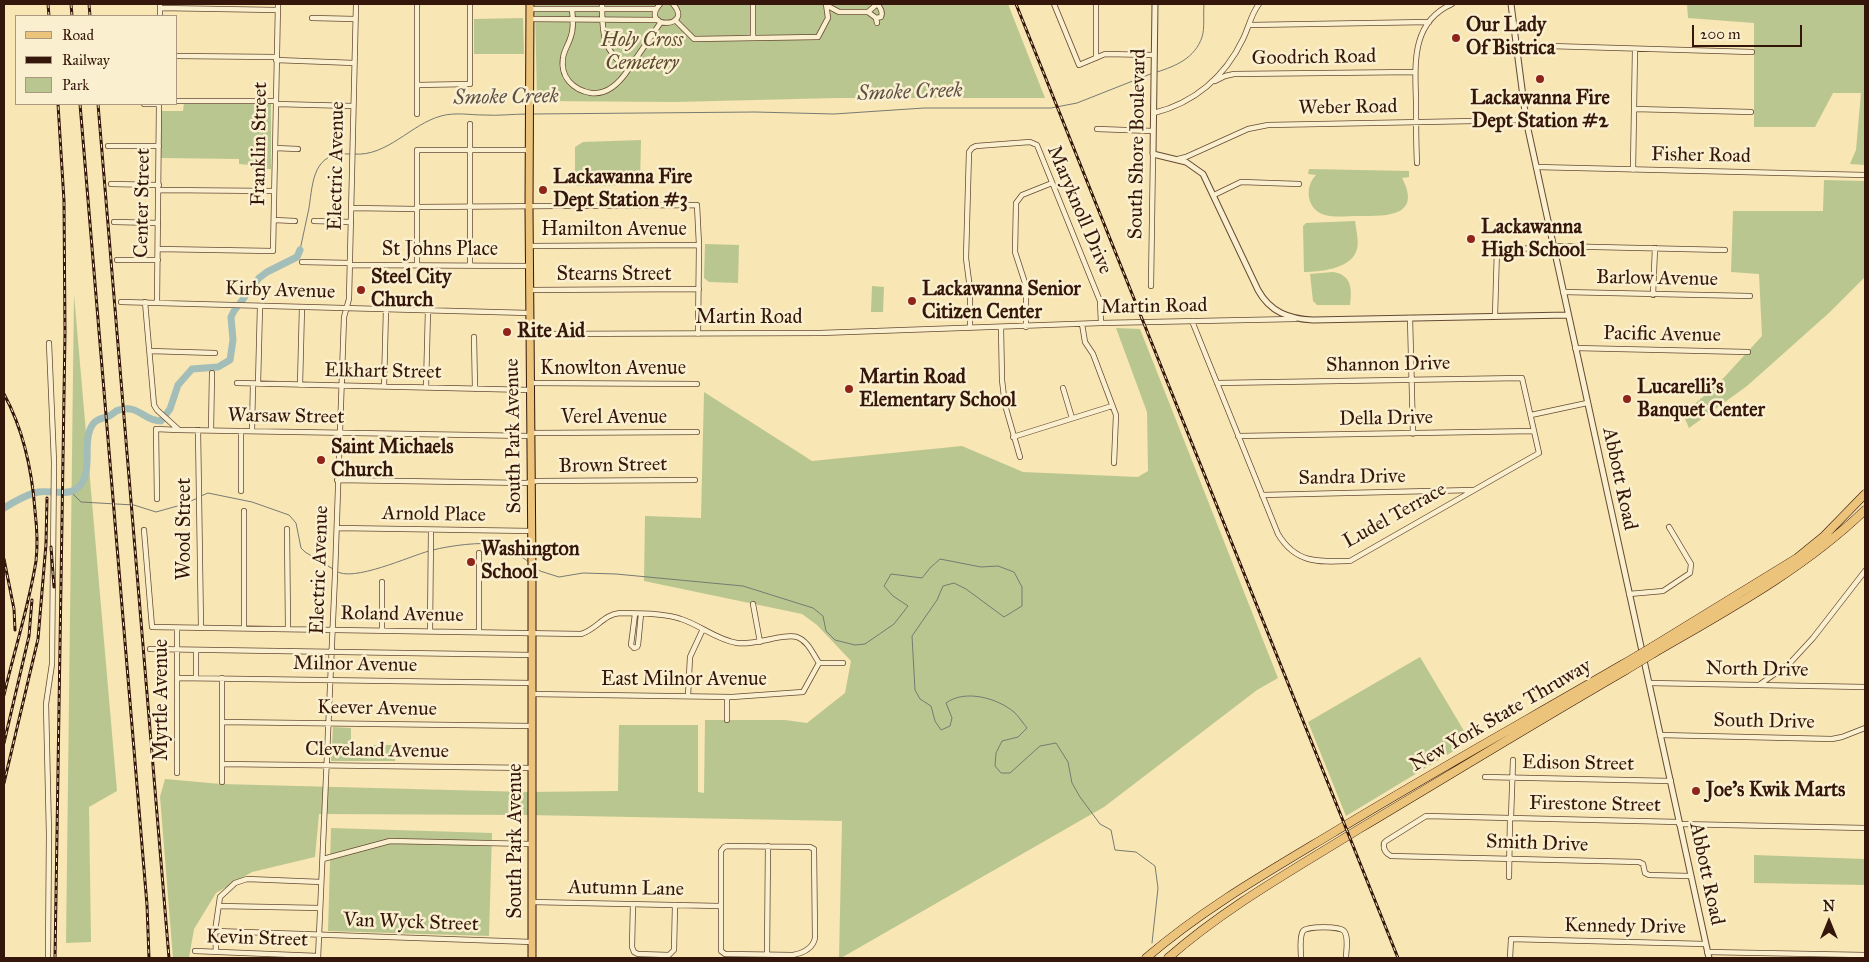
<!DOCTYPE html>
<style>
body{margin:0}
#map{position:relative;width:1869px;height:962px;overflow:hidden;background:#f8e6b4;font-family:"IM FELL Great Primer",serif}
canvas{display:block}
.frame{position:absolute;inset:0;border:5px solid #35160a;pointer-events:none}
.legend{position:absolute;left:15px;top:15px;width:162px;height:90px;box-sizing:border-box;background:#faefce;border:1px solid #ab9880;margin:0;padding:6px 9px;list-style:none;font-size:15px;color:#35160a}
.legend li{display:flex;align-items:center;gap:10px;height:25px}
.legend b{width:25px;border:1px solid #ab9880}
.north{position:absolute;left:1804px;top:897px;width:50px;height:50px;-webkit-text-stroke:4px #faefce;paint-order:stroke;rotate:0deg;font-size:14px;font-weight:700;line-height:20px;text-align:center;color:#35160a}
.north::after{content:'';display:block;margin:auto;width:18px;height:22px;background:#35160a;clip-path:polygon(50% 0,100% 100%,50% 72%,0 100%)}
.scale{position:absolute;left:1692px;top:25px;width:110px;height:22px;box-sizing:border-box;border:2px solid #35160a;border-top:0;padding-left:6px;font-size:15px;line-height:18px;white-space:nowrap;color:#35160a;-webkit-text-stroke:4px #faefce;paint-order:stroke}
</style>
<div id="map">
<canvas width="1869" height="962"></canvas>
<div class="frame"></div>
<ul class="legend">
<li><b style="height:6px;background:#ecc37a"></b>Road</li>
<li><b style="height:6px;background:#35160a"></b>Railway</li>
<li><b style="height:14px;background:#bac68f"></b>Park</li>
</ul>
<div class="north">N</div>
<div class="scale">200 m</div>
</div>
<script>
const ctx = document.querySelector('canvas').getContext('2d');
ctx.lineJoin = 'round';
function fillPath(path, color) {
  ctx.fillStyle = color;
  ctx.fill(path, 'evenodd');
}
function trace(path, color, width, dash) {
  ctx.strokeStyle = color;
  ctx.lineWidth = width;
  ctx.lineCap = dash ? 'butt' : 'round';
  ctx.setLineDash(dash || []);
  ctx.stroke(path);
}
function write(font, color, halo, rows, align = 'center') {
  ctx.font = font + ' "IM FELL Great Primer",serif';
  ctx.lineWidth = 5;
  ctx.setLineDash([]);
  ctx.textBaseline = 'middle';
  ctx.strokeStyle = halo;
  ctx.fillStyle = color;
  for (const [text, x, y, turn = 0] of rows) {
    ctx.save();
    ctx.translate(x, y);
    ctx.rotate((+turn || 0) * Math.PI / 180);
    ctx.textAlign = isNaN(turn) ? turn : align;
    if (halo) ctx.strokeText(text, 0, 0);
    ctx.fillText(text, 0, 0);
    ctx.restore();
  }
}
fillPath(new Path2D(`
 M535 4H1008L1045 98H836L675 102 537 101Z
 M1687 4H1865V165L1850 164 1856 150 1861 93H1833L1815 127H1754V23L1688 18Z
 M523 18 524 54H474V19Z
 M184 103 271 104V169H251V165L239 164V159L160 158V111H183Z
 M641 140 640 185 575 186V147L583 142Z
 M1309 169 1409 171V177L1402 178C1423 218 1384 216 1357 216 1347 216 1331 218 1322 214 1306 207 1305 186 1316 175L1308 174Z
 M1824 180 1865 181V277L1830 312 1747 386 1689 428 1683 414 1719 383 1762 336 1759 274 1731 272 1733 211H1823Z
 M1355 221C1356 230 1360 244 1356 252 1349 269 1319 272 1304 272L1303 226 1306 223Z
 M705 244 739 245 738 283 709 282 704 278Z
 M1333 272C1352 275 1352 289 1350 305H1317L1313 301 1310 274Z
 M872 286 884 287 883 312H871Z
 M74 294 117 791 89 807 91 942 66 943Z
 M1116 328 1140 329 1278 678 1257 690 1104 807 841 958H839L842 821 527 815 319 814 315 857 252 872 216 893 194 929 189 958H173L160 797 165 779 221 784 527 792 618 791 619 725H698V792L704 793 705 720H785L807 723 845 693 851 661 817 625 802 614 644 581 645 516 701 518 704 392 812 461 962 446 1023 472 1138 477 1148 471 1147 412Z
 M1420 657 1470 741 1346 816 1308 722Z
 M333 727 351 728V745H396L395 761H331Z
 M331 828 492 833 489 936 328 931Z
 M1754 855 1865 859V885L1754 883Z`), '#bac68f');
trace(new Path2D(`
 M1157 72C1176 66 1195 58 1202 37 1205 28 1203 15 1204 5L1202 4
 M533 114 755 112 834 114 924 108H1051L1077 103 1153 73
 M354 154C387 157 411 124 441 116 455 112 470 115 484 115 498 116 513 114 527 114
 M300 250C303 236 306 222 309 208 313 181 313 151 350 154
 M71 492 81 502 134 505 156 512 181 505 198 498
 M201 496 208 493 252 502 289 515 296 523 301 548 305 552 333 569
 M433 550C448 546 483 541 497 545 509 548 519 555 529 562
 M536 568 540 571 559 577 583 573 616 574 743 586 813 608 823 616 826 631 835 640 855 645 865 644 894 624 908 606 893 596 884 586 891 574 922 578 930 568 940 559 981 567 998 566 1014 572 1022 587V606L1004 617 966 589 954 583 943 586 937 600 912 636 915 690 920 699 931 706 935 721 941 730 950 726 952 718 946 703C965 689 997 698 1014 712 1019 717 1023 723 1027 728L1018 737 1002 741 996 753 995 766 1001 773H1010L1040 746 1056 743 1068 762 1072 783 1080 797 1100 824 1111 830 1115 850 1136 852 1155 866 1158 888 1152 943
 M336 571C352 583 410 556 429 551`), '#777a73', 1);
trace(new Path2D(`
 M4 508C15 501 25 495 38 492 49 490 67 496 76 489 96 475 80 442 93 424 97 418 103 419 109 416 113 414 115 411 119 410 139 404 143 421 161 421L170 409 178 385 192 369 218 367 230 360 233 340 231 317 234 311 259 278 267 272 297 257 300 250`), '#a3bdb9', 7);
const minor = new Path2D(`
 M602 4C602 35 603 50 628 70L661 22
 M660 4C638 29 695 29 673 4
 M753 4V38
 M1054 4 1079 65 1105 54 1154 55
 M826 5 839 12H868L877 4
 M160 8 277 10
 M530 9H656
 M572 9C573 18 574 28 571 36 569 44 564 50 563 58 560 77 573 90 591 93 607 95 620 82 628 70
 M868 12 876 18 877 23
 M160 16V4
 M312 18 355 19
 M876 18 881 17C883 12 881 8 877 4
 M530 19 658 20
 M675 20 694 39 818 37 828 18 826 4
 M1250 25 1429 22
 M1516 45 1752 52
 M176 56 276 57
 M1096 58V4
 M276 60 354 63
 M1215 81 1225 76 1234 74 1415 72
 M417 85 470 84V4
 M176 101H276
 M144 104H159
 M276 104 353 106
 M1634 109 1751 112
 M1154 113C1194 103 1225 77 1243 39 1249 27 1251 14 1259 4
 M417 114V4
 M470 124V265
 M1097 129 1153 131
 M108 146H159
 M275 148 298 149
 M1178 159 1186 157 1248 129 1268 125 1526 120
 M1417 163C1416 142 1416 122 1416 101 1415 64 1411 22 1452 4
 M1536 167 1865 175
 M1633 170 1635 49
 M111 184 159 185
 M159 190 274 191
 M1214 195 1241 182 1299 184
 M417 207 697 205 699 245 698 334
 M351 208 417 209
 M274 220 295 221
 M314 221 351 222
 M114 222 158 223
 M529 246 699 245
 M1553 246 1725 250
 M158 249 273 251 278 4
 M117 260H158
 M302 262 350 263
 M350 265 529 266
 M417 265V150H529
 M1151 286 1153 154
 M529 290 699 289
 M1563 292 1750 296
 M1653 295 1655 248
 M121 302 529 313
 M145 302 154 405 157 410 179 430 530 436
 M157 303 159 104
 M1495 316 1497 249 1554 248
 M1410 318 1413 434
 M1192 321 1278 534C1296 564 1319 562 1350 561L1539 453 1522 378 1217 383
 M1082 324 1085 342 1093 354 1116 415 1114 463
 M1026 327V286L1015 252 1016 203 1022 195 1052 183
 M970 328V289L966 258 969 152 972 148 976 146 1030 142 1037 145 1100 301 1101 323
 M1001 328 1002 380 1005 405 1020 457
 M530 334 820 333 1101 323 1295 319
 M474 337 475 389
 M1575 348 1748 352
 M150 351 215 353
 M237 383 530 390
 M530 383 697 384
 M258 384 260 306
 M300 385 302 307
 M384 386 386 309
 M426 387 428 310
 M1063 388 1072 418
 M1531 415 1587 403
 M198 430 201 628
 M211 430 212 373
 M252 431 253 384
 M530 433 697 432
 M1238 436 1534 431
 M1013 437 1112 406
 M337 480 526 483 537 481 695 480
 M241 491V431
 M1262 495 1473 490
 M157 499 156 429 178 430
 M244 511V628
 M337 528 532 531
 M287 529 288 628
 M144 530 152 627 581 634C596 630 604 614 620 613 635 613 668 614 681 619 700 625 717 640 737 643 754 646 783 633 797 637 808 641 813 654 819 663
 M479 553V632
 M1629 594 1663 591 1690 573 1691 564 1669 527
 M753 604 760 642
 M635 614 631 645 634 648 637 647 638 645 641 614
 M177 628V773
 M382 630V582
 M430 631 431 530
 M150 649 532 655
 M819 663H843
 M177 678 532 683
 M196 678V650
 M222 678V782
 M1649 683 1865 687
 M1759 685 1790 663 1813 638 1865 571
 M532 694 732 697 803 692 819 663
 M688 696 690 657 703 629
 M727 720V697
 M222 722 532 726
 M1660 735 1832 739 1842 737 1865 728
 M222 764 532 768
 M1485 777 1671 781
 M1511 818 1513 760
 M1679 822 1426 816 1386 841 1384 843C1383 849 1385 853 1391 856L1639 862 1643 864 1645 873 1649 875 1690 876
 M1679 824 1865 828
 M727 846 810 847 814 849 815 938C813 948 803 953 793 955L725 954 721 951V851L724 847Z
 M323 859 390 841 532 844
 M1509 877 1510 818
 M532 902 720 906
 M633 904 632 947 634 952 638 954 669 955 674 950 675 905
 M219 906 320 908
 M215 931 532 942
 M195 951 318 956
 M216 952 215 931 220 897 235 883 247 879 321 882
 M1707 952 1865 955
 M767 955 768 846
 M48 958 49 834 46 704 52 664 54 462 49 343
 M318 958 335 575 344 317 349 299 356 4
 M1301 958C1301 951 1299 937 1303 931 1307 926 1340 926 1344 931 1349 937 1346 951 1346 958
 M1510 958 1511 939 1705 944`);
const tertiary = new Path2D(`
 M1155 4 1153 154 1186 162 1203 174 1258 290C1270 312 1289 319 1313 320L1568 315
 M1511 4 1526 120 1709 958`);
const primary = new Path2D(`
 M530 4 529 207 532 570V958`);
const motorway = new Path2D(`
 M1652 647 1797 558 1824 536 1865 494
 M1654 653C1728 610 1804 569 1865 510
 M1146 958C1203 909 1266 873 1331 834 1428 775 1527 720 1625 663
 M1168 958C1226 907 1293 870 1359 829 1448 776 1536 722 1626 670`);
trace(minor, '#664a34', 6);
trace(tertiary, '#664a34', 7);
trace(primary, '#35160a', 9);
trace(motorway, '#35160a', 9);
trace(minor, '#faefce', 4.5);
trace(tertiary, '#faefce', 5);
trace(primary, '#ecc37a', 7);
trace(motorway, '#ecc37a', 8);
const rail = new Path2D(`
 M48 4 49 16
 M71 4 72 16
 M89 4 90 16
 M1016 4 1398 958
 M80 104 147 905 149 958
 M98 104 169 958
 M4 394C24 431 32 469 35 511 37 528 38 544 36 561 29 606 14 651 4 695
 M51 547 54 587
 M4 559 14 609 15 630
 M4 743 29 636 32 600
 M4 783 38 639 46 544 47 498
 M55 958 65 333 64 201 58 104`);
trace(rail, '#35160a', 3);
trace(rail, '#faefce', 1, [4]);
const motorwayBridge = new Path2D(`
 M1625 663 1652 647
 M1626 670 1654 653`);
trace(motorwayBridge, '#35160a', 9, []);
trace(motorwayBridge, '#ecc37a', 8);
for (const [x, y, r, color] of [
 [1456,38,5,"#8f2418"],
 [1540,79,5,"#8f2418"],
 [543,190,5,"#8f2418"],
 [1471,239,5,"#8f2418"],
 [361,290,5,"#8f2418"],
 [912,301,5,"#8f2418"],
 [507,332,5,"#8f2418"],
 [849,389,5,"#8f2418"],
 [1627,399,5,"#8f2418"],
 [321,460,5,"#8f2418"],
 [471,562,5,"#8f2418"],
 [1696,791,5,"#8f2418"]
]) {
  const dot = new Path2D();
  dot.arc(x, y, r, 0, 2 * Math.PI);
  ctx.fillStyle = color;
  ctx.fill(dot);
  trace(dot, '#faefce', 2);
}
write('bold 20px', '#35160a', '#faefce', [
 ["Our Lady",1466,26],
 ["Of Bistrica",1466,49],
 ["Lackawanna Fire",1540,99,"center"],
 ["Dept Station #2",1540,122,"center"],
 ["Lackawanna Fire",553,178],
 ["Dept Station #3",553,201],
 ["Lackawanna",1481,228],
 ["High School",1481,251],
 ["Steel City",371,278],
 ["Church",371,301],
 ["Lackawanna Senior",922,290],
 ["Citizen Center",922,313],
 ["Rite Aid",517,332],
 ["Martin Road",859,378],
 ["Elementary School",859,401],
 ["Lucarelli's",1637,388],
 ["Banquet Center",1637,411],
 ["Saint Michaels",331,448],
 ["Church",331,471],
 ["Washington",481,550],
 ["School",481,573],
 ["Joe's Kwik Marts",1706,791]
], 'left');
write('italic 20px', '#5d4b32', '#faefce', [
 ["Holy Cross",642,41],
 ["Cemetery",642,64]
]);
write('20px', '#35160a', '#faefce', [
 ["Goodrich Road",1314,58,-1],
 ["Weber Road",1348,108,-1],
 ["Franklin Street",260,144,-89],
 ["South Shore Boulevard",1138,144,-89],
 ["Fisher Road",1701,156,1],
 ["Electric Avenue",337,166,-89],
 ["Center Street",143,203,-89],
 ["Maryknoll Drive",1079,210,67],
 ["Hamilton Avenue",614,230],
 ["St Johns Place",440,250],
 ["Stearns Street",614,275],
 ["Barlow Avenue",1657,279,1],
 ["Kirby Avenue",280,291,2],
 ["Martin Road",1154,307,-1],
 ["Martin Road",749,318],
 ["Pacific Avenue",1662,335,1],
 ["Shannon Drive",1388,365,-1],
 ["Knowlton Avenue",613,369],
 ["Elkhart Street",383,372,1],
 ["Warsaw Street",286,417,1],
 ["Verel Avenue",614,418],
 ["Della Drive",1386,419,-1],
 ["South Park Avenue",514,436,-91],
 ["Brown Street",613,466,-1],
 ["Sandra Drive",1352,478,-1],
 ["Abbott Road",1619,479,78],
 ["Arnold Place",434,515,1],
 ["Ludel Terrace",1395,516,-29],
 ["Wood Street",185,529,-90],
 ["Electric Avenue",320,570,-88],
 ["Roland Avenue",402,615,1],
 ["Milnor Avenue",355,665,1],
 ["North Drive",1757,670,1],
 ["East Milnor Avenue",684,680],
 ["Myrtle Avenue",162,700,-90],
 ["Keever Avenue",377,709,1],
 ["New York State Thruway",1501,716,-30],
 ["South Drive",1764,722,1],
 ["Cleveland Avenue",377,751,1],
 ["Edison Street",1578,764,1],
 ["Firestone Street",1595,805,1],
 ["South Park Avenue",516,841,-90],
 ["Smith Drive",1537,844,2],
 ["Abbott Road",1706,874,78],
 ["Autumn Lane",626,889,1],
 ["Van Wyck Street",411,923,2],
 ["Kennedy Drive",1625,927,1],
 ["Kevin Street",257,939,2]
]);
write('italic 21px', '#5c5047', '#faefce', [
 ["Smoke Creek",910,93,-2],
 ["Smoke Creek",506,98,-1]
]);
</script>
